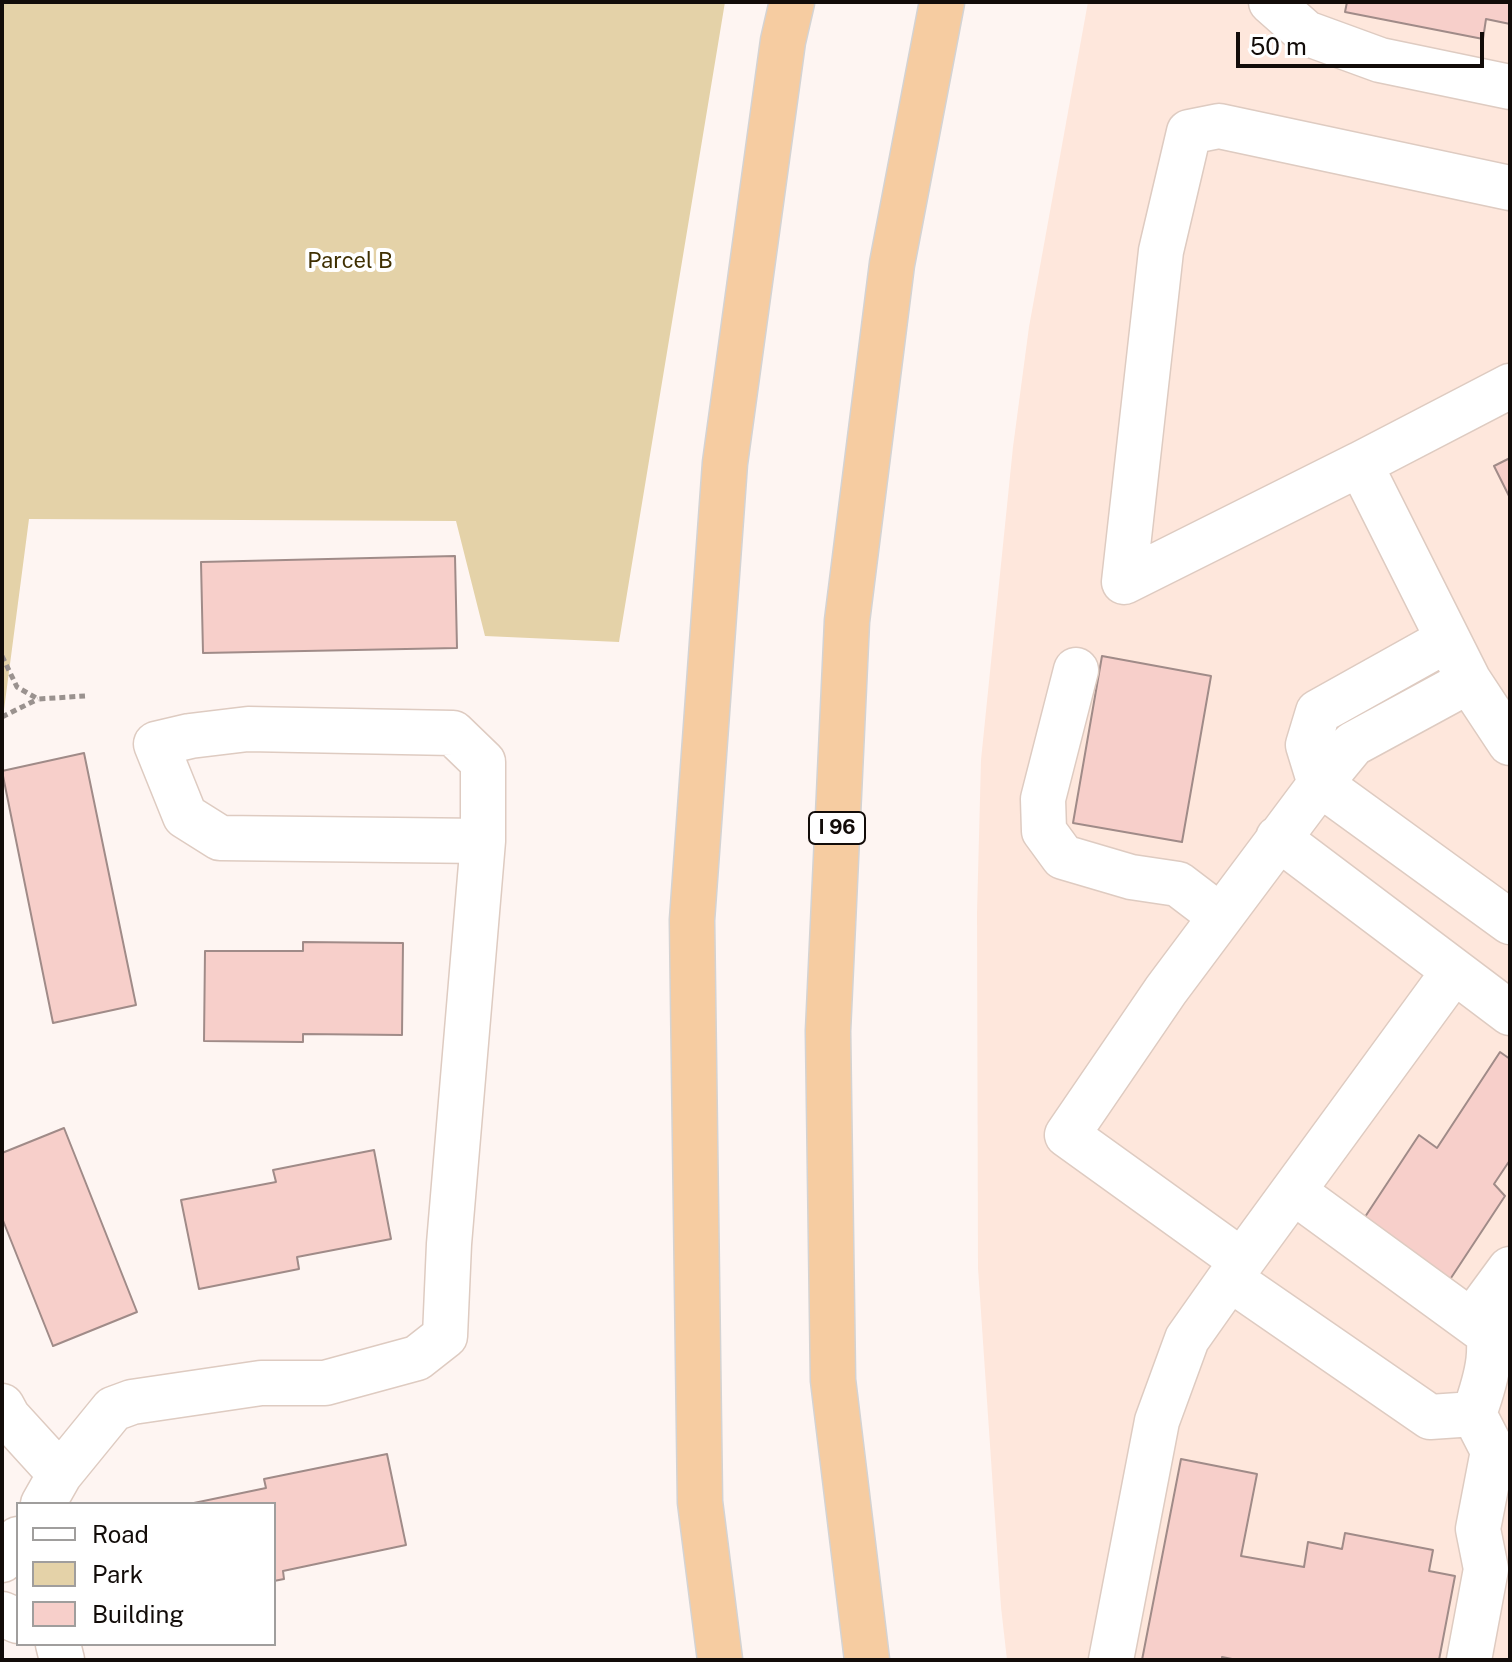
<!DOCTYPE html>
<style>
body{margin:0}
#map{position:relative;width:1512px;height:1662px;overflow:hidden;background:#fef5f2;font-family:"Public Sans",sans-serif}
canvas{display:block}
.frame{position:absolute;inset:0;border:4px solid #120c09;pointer-events:none}
.legend{position:absolute;left:16px;top:1502px;width:260px;height:144px;box-sizing:border-box;background:#fff;border:2px solid #a09e9d;margin:0;padding:10px 14px;list-style:none;font-size:24px;color:#120c09}
.legend li{display:flex;align-items:center;gap:16px;height:40px}
.legend b{width:40px;border:2px solid #a09e9d}
.scale{position:absolute;left:1236px;top:32px;width:248px;height:36px;box-sizing:border-box;border:4px solid #120c09;border-top:0;padding-left:10px;font-size:24px;line-height:28px;white-space:nowrap;color:#120c09;-webkit-text-stroke:6px #fff;paint-order:stroke}
</style>
<div id="map">
<canvas width="1512" height="1662"></canvas>
<div class="frame"></div>
<ul class="legend">
<li><b style="height:10px;background:#fff"></b>Road</li>
<li><b style="height:22px;background:#e4d2a8"></b>Park</li>
<li><b style="height:22px;background:#f7cfca"></b>Building</li>
</ul>
<div class="scale">50 m</div>
</div>
<script>
const ctx = document.querySelector('canvas').getContext('2d');
ctx.lineJoin = 'round';
function fillPath(path, color) {
  ctx.fillStyle = color;
  ctx.fill(path, 'evenodd');
}
function trace(path, color, width, dash) {
  ctx.strokeStyle = color;
  ctx.lineWidth = width;
  ctx.lineCap = dash ? 'butt' : 'round';
  ctx.setLineDash(dash || []);
  ctx.stroke(path);
}
function write(font, color, halo, rows, align = 'center') {
  ctx.font = font + ' "Public Sans",sans-serif';
  ctx.lineWidth = 8;
  ctx.setLineDash([]);
  ctx.textBaseline = 'middle';
  ctx.strokeStyle = halo;
  ctx.fillStyle = color;
  for (const [text, x, y, turn = 0] of rows) {
    ctx.save();
    ctx.translate(x, y);
    ctx.rotate((+turn || 0) * Math.PI / 180);
    ctx.textAlign = isNaN(turn) ? turn : align;
    if (halo) ctx.strokeText(text, 0, 0);
    ctx.fillText(text, 0, 0);
    ctx.restore();
  }
}
fillPath(new Path2D(`
 M1088 2H1510V1660H1007L1001 1607 978 1268 977 913 981 760 1013 447 1029 327Z`), '#fee7dc');
fillPath(new Path2D(`
 M2 2H725L619 642 485 636 456 521 29 519 2 725Z`), '#e4d2a8');
const building = new Path2D(`
 M1347 2H1510V24L1486 19 1483 39 1345 12Z
 M1510 458V498L1494 466Z
 M455 556 457 648 203 653 201 562Z
 M1102 656 1211 676 1182 842 1073 823Z
 M84 753 136 1005 53 1023 2 771Z
 M303 942 403 943 402 1035 303 1034V1042L204 1041 205 951H303Z
 M1500 1052 1510 1059V1160L1494 1184 1505 1196 1449 1281 1361 1223 1419 1135 1437 1148Z
 M64 1128 137 1312 53 1346 2 1218V1153Z
 M374 1150 391 1239 297 1257 299 1269 199 1289 181 1200 276 1182 273 1170Z
 M387 1454 406 1545 283 1571 284 1579 274 1581V1504H189L266 1488 264 1479Z
 M1181 1459 1257 1474 1241 1556 1304 1567 1308 1542 1342 1549 1345 1533 1433 1550 1429 1571 1455 1576 1439 1660H1237L1222 1657V1660H1142Z`);
fillPath(building, '#f7cfca');
trace(building, '#a08b88', 2);
const minor = new Path2D(`
 M1271 2 1306 33 1380 60 1510 87
 M1510 188 1219 126 1189 132 1161 251 1124 582 1360 464 1469 681 1510 743
 M1360 464 1510 386
 M1447 640 1318 712 1308 745 1320 784 1353 744 1469 681
 M1076 670 1043 799 1044 831 1063 857 1131 877 1178 884 1220 916
 M248 729 453 733 483 762V841L220 838 185 816 156 744 190 736Z
 M1278 838 1510 1013
 M1454 971 1242 1261 1067 1135 1166 990 1320 784 1510 922
 M1294 1192 1490 1335 1500 1346
 M1230 1279 1430 1417 1474 1414
 M2 1406 8 1417 60 1474
 M43 1504 60 1474 113 1409 132 1402 261 1383H325L417 1358 445 1336 449 1244 483 841
 M2 1560 18 1539
 M2 1614 18 1621
 M58 1644 62 1660
 M1111 1660 1157 1421 1187 1339 1242 1261
 M1469 1660 1486 1569 1478 1529 1493 1451 1474 1414C1490 1369 1493 1351 1485 1303L1510 1269`);
const highway = new Path2D(`
 M720 1660 700 1502 692 920 725 463 783 41 792 2
 M867 1660 833 1380 828 1031 847 621 892 264 942 2`);
trace(minor, '#decbc1', 47);
trace(highway, '#d4d3d3', 47);
trace(new Path2D(`
 M2 656 17 687 38 699 85 696
 M2 717 38 699`), '#9a928f', 5, [6, 4]);
trace(minor, '#fff', 44);
trace(highway, '#f6cca1', 44);
for (const [x, y, w] of [
 [837,828,56]
]) {
  const box = new Path2D();
  box.roundRect(x - w / 2, y - 16, w, 32, 6);
  ctx.fillStyle = '#fff';
  ctx.fill(box);
  trace(box, '#120c09', 2);
}
write('bold 20px', '#120c09', null, [
 ["I 96",837,828]
]);
write('22px', '#3f2f01', '#fff', [
 ["Parcel B",350,261]
]);
</script>
